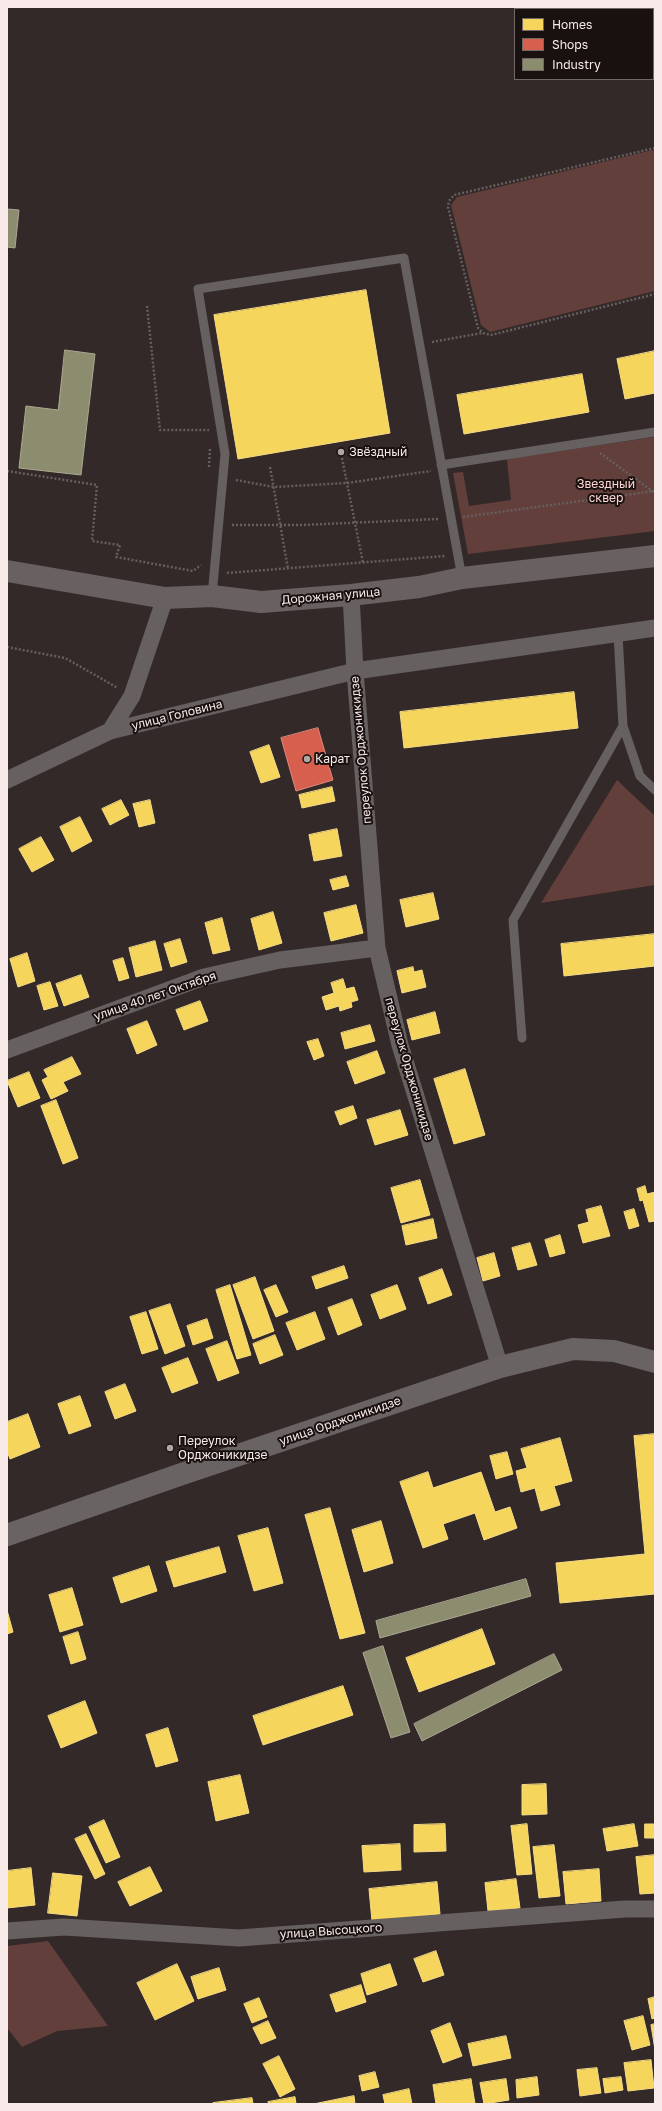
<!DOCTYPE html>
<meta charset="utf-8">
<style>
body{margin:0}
#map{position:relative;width:662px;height:2111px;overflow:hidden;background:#332928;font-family:"Golos Text",sans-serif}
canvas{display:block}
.frame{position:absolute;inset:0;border:8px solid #f7eae8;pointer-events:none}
.legend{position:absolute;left:514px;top:8px;width:140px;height:72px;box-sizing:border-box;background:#191110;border:1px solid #726866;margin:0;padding:5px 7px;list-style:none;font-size:12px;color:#f7eae8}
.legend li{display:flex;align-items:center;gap:8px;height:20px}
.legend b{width:20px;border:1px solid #726866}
</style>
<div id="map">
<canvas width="662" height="2111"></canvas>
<div class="frame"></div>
<ul class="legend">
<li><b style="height:11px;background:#f6d55c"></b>Homes</li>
<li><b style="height:11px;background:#d6604d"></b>Shops</li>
<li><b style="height:11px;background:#8c8c6e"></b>Industry</li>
</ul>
</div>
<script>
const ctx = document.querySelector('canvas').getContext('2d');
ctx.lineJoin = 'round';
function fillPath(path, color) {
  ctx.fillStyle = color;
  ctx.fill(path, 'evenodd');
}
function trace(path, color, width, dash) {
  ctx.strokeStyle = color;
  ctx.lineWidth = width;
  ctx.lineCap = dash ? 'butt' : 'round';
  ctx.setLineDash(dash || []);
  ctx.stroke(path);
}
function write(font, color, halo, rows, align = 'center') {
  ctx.font = font + ' "Golos Text",sans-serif';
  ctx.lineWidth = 4;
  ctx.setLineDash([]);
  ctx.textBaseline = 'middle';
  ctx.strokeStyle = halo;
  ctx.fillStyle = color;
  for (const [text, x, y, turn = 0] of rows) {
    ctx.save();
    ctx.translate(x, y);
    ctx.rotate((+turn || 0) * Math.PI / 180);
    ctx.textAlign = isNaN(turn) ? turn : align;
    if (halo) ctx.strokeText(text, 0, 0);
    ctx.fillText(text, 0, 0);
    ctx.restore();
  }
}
fillPath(new Path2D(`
 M653 150 655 152V291L490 332 481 325 451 205 457 197Z
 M655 437V531L468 554 453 473 463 472 469 506 511 500 507 459Z
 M617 780 655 816V885L541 903Z
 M48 1941 108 2026 57 2031 22 2047 7 2028V1946Z`), '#633f3c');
const homes = new Path2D(`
 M366 290 390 433 238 459 214 315Z
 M655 351V393L625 399 617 359Z
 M582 374 589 412 464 434 457 395Z
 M574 692 578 728 404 748 400 712Z
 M269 745 280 777 261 783 250 752Z
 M332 787 335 801 302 808 299 795Z
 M121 800 129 815 110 825 102 809Z
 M150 800 155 823 139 827 133 804Z
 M80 817 92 841 72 852 60 827Z
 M337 829 342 856 314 861 309 835Z
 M41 837 54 860 32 872 19 849Z
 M346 876 349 886 333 890 330 880Z
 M433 893 439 919 406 927 400 900Z
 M356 905 363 933 331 941 324 913Z
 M273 912 282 943 259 950 251 919Z
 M222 918 230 950 213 954 205 923Z
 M655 934V966L564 976 561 944Z
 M180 939 187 962 171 967 164 944Z
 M155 941 162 970 136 977 129 948Z
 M27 953 35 981 18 987 10 959Z
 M123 958 129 978 119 981 113 961Z
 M413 967 414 972 422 970 426 987 402 993 397 971Z
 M81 975 89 997 64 1006 56 984Z
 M343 979 346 989 354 987 358 1000 351 1002 352 1007 340 1011 339 1006 326 1010 322 997 334 993 331 983Z
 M50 982 58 1006 44 1010 37 986Z
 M200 1001 208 1021 184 1030 176 1010Z
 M435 1012 440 1033 412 1040 407 1020Z
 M147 1021 157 1045 137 1054 127 1029Z
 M370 1025 375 1041 345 1049 341 1033Z
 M318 1039 324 1056 314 1060 307 1042Z
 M377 1051 385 1073 355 1084 347 1062Z
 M72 1057 81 1074 63 1082 68 1091 51 1099 42 1080 48 1077 44 1070Z
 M465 1069 485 1135 454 1144 434 1079Z
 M29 1072 40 1098 18 1107 7 1081Z
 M56 1100 78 1158 63 1164 41 1106Z
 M353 1106 357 1118 340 1125 335 1112Z
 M400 1110 408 1135 375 1145 367 1120Z
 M420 1180 430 1215 401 1223 391 1188Z
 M645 1186 647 1194 655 1192V1221L649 1222 643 1200 640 1201 637 1189Z
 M601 1206 610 1236 583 1243 578 1225 589 1222 586 1210Z
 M634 1209 639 1226 629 1229 624 1212Z
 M433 1219 437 1238 406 1245 402 1226Z
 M560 1235 565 1253 550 1257 545 1240Z
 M530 1243 537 1265 518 1270 512 1248Z
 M494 1253 500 1276 483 1281 477 1258Z
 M344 1266 348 1278 316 1289 312 1277Z
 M442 1269 452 1295 428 1304 419 1278Z
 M255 1277 274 1331 253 1339 233 1285Z
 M230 1285 251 1355 237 1359 216 1290Z
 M276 1285 288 1312 276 1317 264 1290Z
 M397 1285 406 1309 380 1319 371 1295Z
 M352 1299 362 1325 338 1335 328 1308Z
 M170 1304 185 1346 165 1354 149 1311Z
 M146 1312 158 1349 142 1354 130 1317Z
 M315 1312 325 1339 297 1350 286 1323Z
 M207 1319 213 1338 193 1345 187 1326Z
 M275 1335 283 1355 260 1364 253 1344Z
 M227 1341 239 1373 218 1381 206 1349Z
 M188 1358 198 1383 172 1393 162 1368Z
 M125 1384 136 1411 115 1419 105 1392Z
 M80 1396 91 1426 69 1434 58 1404Z
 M28 1414 40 1447 10 1459 7 1451V1422Z
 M655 1434V1594L560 1603 556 1563 645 1554 634 1436Z
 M560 1438 572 1481 554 1486 560 1505 541 1511 535 1488 521 1492 516 1471 527 1468 521 1449Z
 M507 1452 513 1474 496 1479 490 1456Z
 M428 1472 433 1488 481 1472 495 1512 510 1507 517 1528 484 1540 475 1513 443 1524 448 1539 423 1548 400 1482Z
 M330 1508 365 1633 340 1639 305 1515Z
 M381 1521 393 1563 364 1572 352 1530Z
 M268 1528 283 1583 254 1591 238 1536Z
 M219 1547 226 1572 174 1587 166 1562Z
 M149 1566 157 1591 121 1603 113 1578Z
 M72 1588 83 1625 60 1632 49 1595Z
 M7 1610 13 1632 7 1634Z
 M482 1629 495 1664 419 1692 406 1658Z
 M78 1632 86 1659 71 1664 63 1637Z
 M343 1686 353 1715 263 1745 253 1716Z
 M85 1701 97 1733 61 1748 48 1716Z
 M168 1728 178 1761 156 1767 146 1735Z
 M240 1775 249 1813 216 1821 208 1782Z
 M546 1784 547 1814 522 1815V1785Z
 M104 1820 120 1857 106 1863 89 1827Z
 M445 1824 446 1851 414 1852V1825Z
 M527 1824 532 1874 517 1875 511 1826Z
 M634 1824 638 1846 607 1851 603 1829Z
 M645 1824H655V1838H645Z
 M86 1834 105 1874 95 1879 75 1839Z
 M400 1844 401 1870 364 1872 362 1846Z
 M554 1845 560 1896 539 1898 533 1847Z
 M655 1855V1893L640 1894 636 1857Z
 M150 1867 162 1891 130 1906 118 1882Z
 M31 1868 35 1905 7 1908V1871Z
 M599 1869 601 1901 566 1904 563 1872Z
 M53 1873 82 1876 77 1916 48 1913Z
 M516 1879 520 1908 488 1911 485 1883Z
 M437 1882 440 1914 372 1921 369 1889Z
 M436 1951 444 1975 423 1982 414 1959Z
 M177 1964 194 2001 155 2020 137 1983Z
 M390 1964 397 1985 367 1995 361 1974Z
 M219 1968 226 1990 198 1999 191 1977Z
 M361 1985 366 2002 336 2012 330 1995Z
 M655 1997V2018L652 2019 648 1999Z
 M259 1998 267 2017 252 2023 244 2004Z
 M643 2016 650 2045 632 2050 624 2021Z
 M268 2021 276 2038 261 2044 253 2028Z
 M450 2023 462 2056 443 2063 431 2031Z
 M655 2024V2050L651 2025Z
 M506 2036 511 2058 473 2066 468 2044Z
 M279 2056 295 2089 280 2097 263 2064Z
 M651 2060 654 2088 628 2091 624 2063Z
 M597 2068 601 2093 580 2096 577 2070Z
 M375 2072 379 2087 362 2091 359 2076Z
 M537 2077 539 2095 517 2098 516 2080Z
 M621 2077 623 2090 605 2093 603 2079Z
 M471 2079 475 2104H436L433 2085Z
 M506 2079 509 2100 484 2104 480 2083Z
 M409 2089 412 2104H385L383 2095Z
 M354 2096 355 2104H314Z
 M295 2097 296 2104H269L268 2102Z
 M252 2098 253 2104H213V2103Z`);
fillPath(homes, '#f6d55c');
trace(homes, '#f6db86', 1);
const shops = new Path2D(`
 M318 728 333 780 296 791 281 738Z`);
fillPath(shops, '#d6604d');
trace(shops, '#e0897c', 1);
const industry = new Path2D(`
 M7 209 19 210 15 248 7 247Z
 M65 350 95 354 81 475 19 468 26 406 58 410Z
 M526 1579 531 1596 380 1638 376 1621Z
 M383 1646 410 1732 391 1738 363 1653Z
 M554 1654 562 1670 422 1741 414 1724Z`);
fillPath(industry, '#8c8c6e');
trace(industry, '#aca893', 1);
trace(new Path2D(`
 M655 148 454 195 449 201 448 207 478 328 483 333 491 335 655 294
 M147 306 160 430H209
 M432 342 482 333
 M600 453 655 493
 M342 458 363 563
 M209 467 210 448
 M270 467 288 569
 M7 471 97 485 92 541 120 545 116 557 193 571 201 565
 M236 480 274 487 347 483 431 471
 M463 517 655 491
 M232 525H302L438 519
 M227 573 445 556
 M7 647 65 658 118 688`), '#655f5e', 2.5, [2, 2]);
trace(new Path2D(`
 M441 465 655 432
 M212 596 225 454 198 289 404 258 462 578
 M618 634 623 726 640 776 655 790
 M522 1038 513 920 623 726`), '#666060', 9);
trace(new Path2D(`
 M351 595 355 671 377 948 400 1045 500 1367
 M110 731 132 696 165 598
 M7 780 110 731 355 671 655 628
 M7 1050 204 977 280 960 377 948
 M7 1931 64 1927 239 1938 625 1909H655`), '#666060', 17);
trace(new Path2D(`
 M7 1535 179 1475 500 1367 573 1349 614 1351 655 1362`), '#6a6363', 22);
trace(new Path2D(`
 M7 571 165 598 212 596 261 602 351 595 419 587 462 578 655 556`), '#696161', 22);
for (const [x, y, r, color] of [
 [341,452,4,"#b2a6a5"],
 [307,759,4,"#b2a6a5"],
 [170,1448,4,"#b2a6a5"]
]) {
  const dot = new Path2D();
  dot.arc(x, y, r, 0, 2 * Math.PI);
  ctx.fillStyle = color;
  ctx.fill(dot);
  trace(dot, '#191110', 1.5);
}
write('12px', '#f7eae8', '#191110', [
 ["Звёздный",349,452],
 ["Карат",315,759],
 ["Переулок",178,1441],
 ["Орджоникидзе",178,1455]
], 'left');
write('12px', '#fdd5d1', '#191110', [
 ["Звездный",606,484],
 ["сквер",606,498]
]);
write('12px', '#f7eae8', '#191110', [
 ["Дорожная улица",331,596,-5],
 ["улица Головина",177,715,-14],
 ["переулок Орджоникидзе",361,750,-95],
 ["улица 40 лет Октября",155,996,-19],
 ["переулок Орджоникидзе",409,1069,74],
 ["улица Орджоникидзе",340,1421,-19],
 ["улица Высоцкого",331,1931,-4]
]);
</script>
